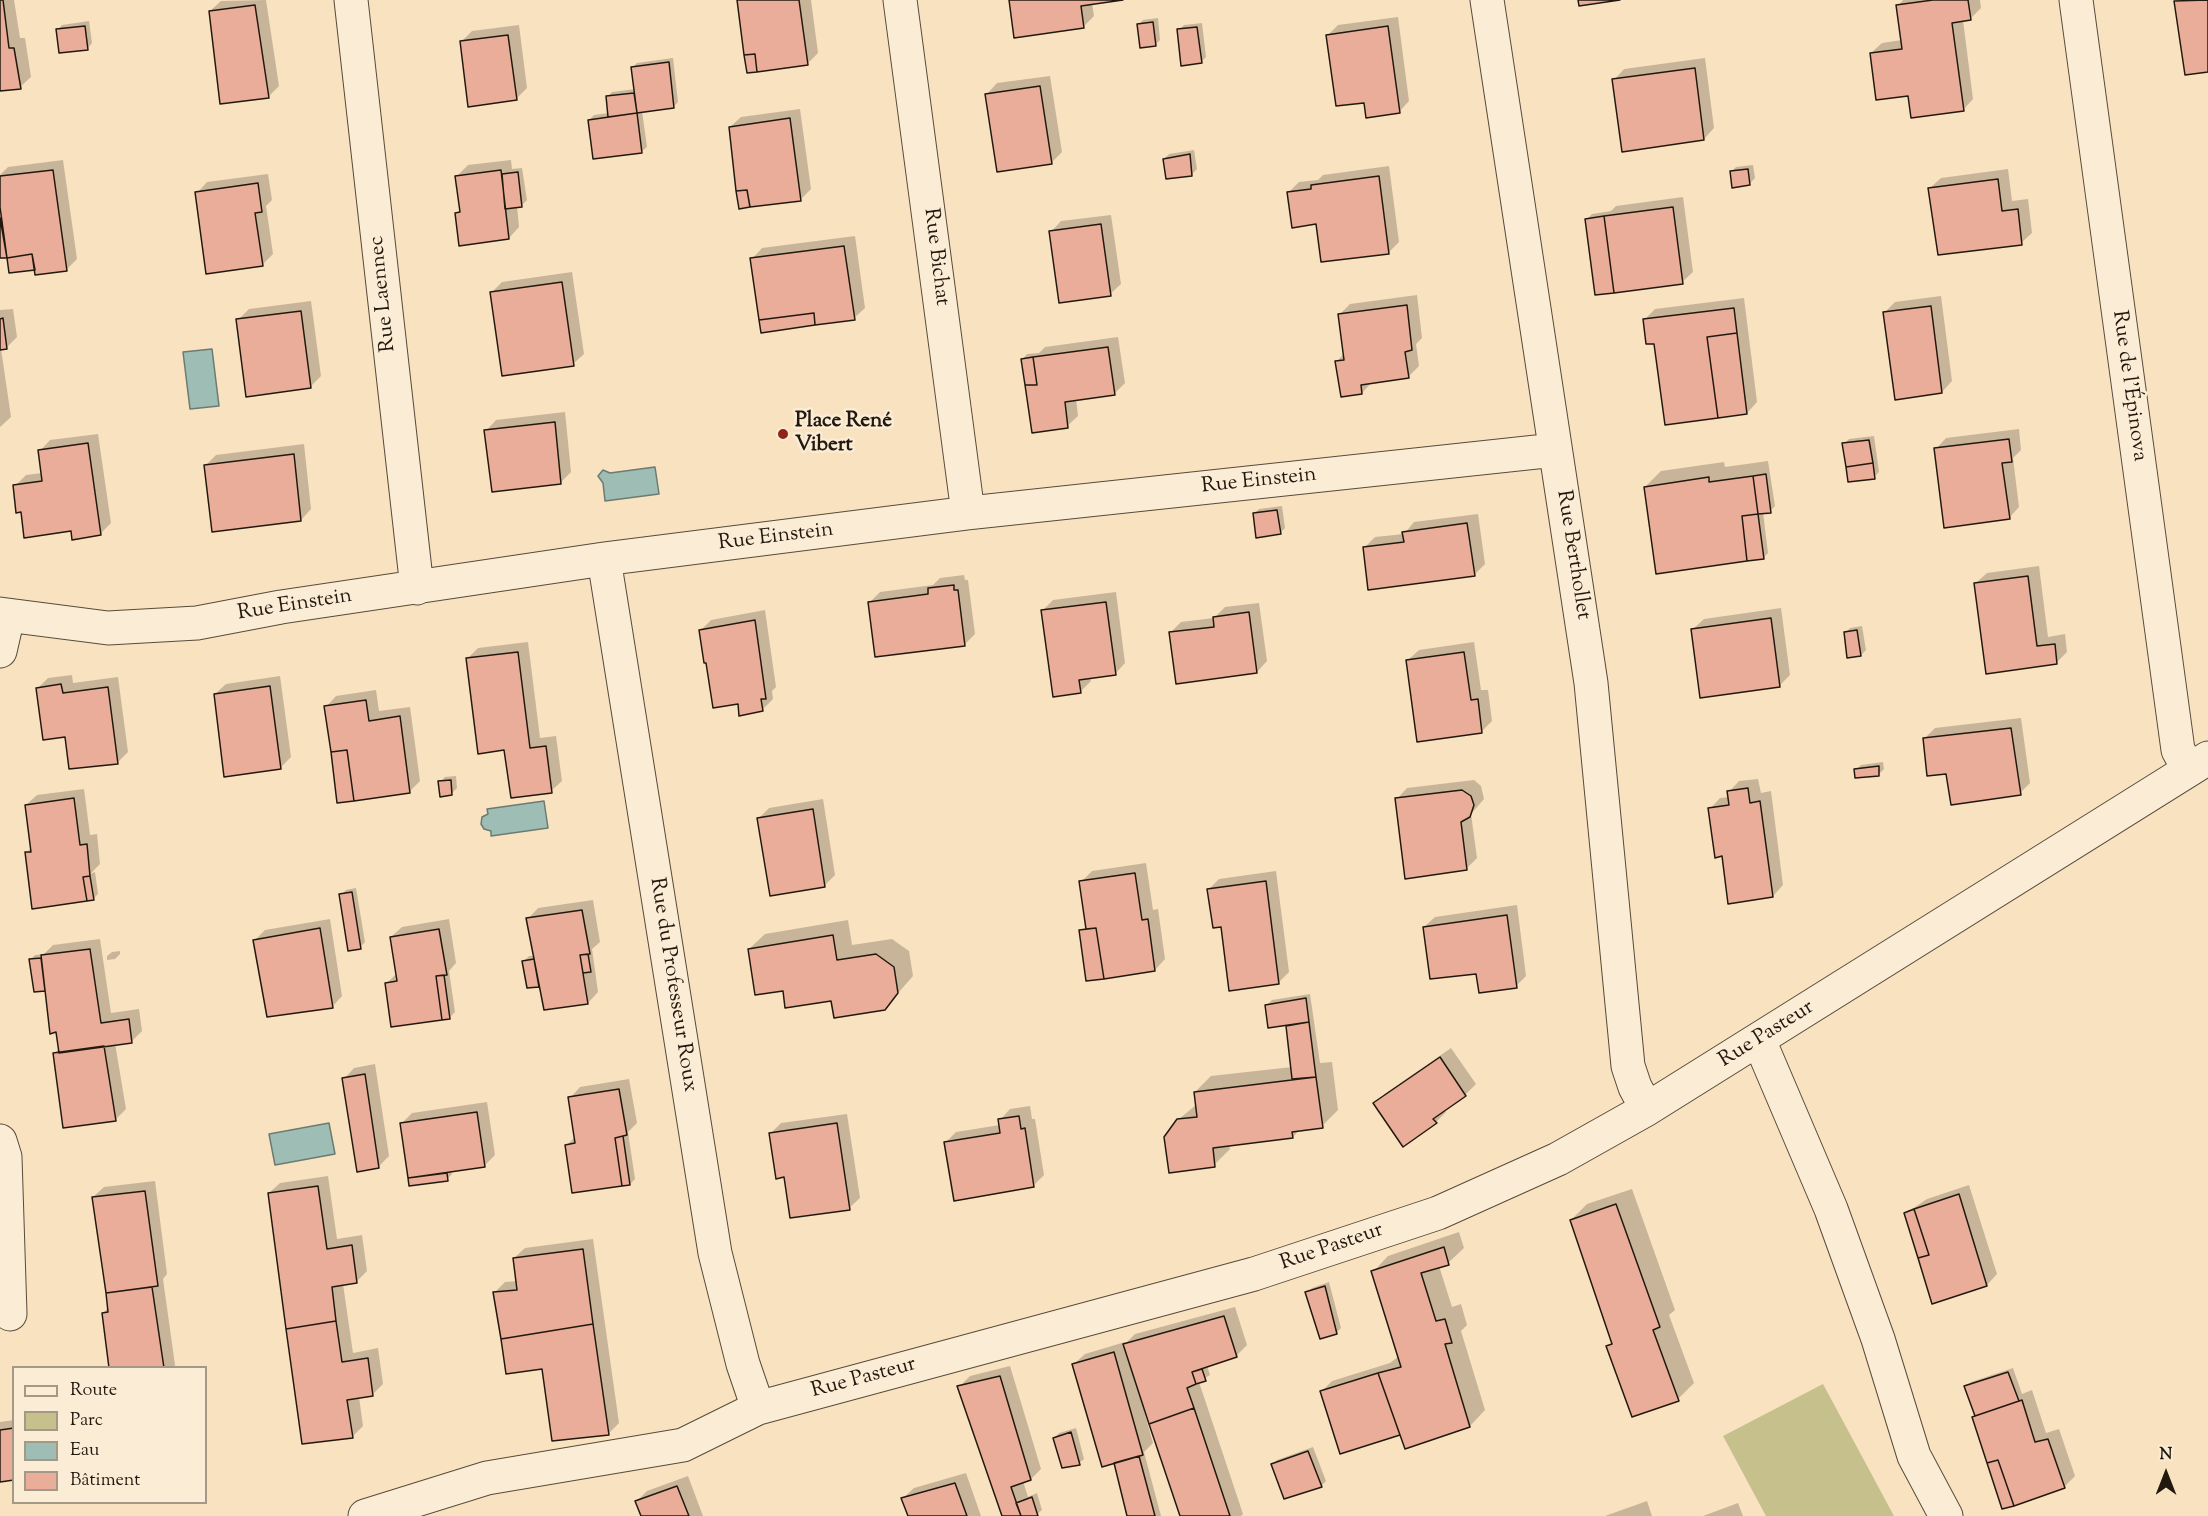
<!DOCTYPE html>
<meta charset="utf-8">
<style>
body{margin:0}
#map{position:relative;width:2208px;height:1516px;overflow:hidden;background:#f9e2c0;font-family:"Sorts Mill Goudy",serif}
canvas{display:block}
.legend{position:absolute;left:12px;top:1366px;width:195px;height:138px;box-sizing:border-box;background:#fbecd6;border:2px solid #a49886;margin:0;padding:8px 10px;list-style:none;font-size:18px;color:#22190e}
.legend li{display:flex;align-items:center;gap:12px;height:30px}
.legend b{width:30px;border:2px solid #a49886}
.north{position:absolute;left:2136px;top:1444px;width:60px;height:60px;-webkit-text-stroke:4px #fbecd6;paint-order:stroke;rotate:0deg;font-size:16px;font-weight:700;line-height:24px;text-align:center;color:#22190e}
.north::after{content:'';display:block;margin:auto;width:21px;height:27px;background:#22190e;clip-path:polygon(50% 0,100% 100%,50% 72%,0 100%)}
</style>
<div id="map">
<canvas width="2208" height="1516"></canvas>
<ul class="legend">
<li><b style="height:8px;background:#fbecd6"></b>Route</li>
<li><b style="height:16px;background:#c6c08d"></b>Parc</li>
<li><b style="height:16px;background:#9ebdb5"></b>Eau</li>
<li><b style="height:16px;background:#eaad99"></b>Bâtiment</li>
</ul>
<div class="north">N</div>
</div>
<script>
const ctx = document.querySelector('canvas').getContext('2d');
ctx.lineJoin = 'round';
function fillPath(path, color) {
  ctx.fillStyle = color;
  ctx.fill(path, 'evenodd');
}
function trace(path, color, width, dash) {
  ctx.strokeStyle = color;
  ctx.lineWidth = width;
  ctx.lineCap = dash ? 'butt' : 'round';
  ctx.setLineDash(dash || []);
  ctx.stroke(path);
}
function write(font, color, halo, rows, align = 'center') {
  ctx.font = font + ' "Sorts Mill Goudy",serif';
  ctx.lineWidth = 5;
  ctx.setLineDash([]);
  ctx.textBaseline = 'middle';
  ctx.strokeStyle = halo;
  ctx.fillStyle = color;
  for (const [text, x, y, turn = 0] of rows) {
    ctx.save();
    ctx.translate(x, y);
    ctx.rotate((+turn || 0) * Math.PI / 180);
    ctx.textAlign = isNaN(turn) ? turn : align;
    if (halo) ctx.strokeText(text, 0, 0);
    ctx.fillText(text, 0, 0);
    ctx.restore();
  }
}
fillPath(new Path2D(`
 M1823 1384 1894 1516H1766L1723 1436Z`), '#c6c08d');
const water = new Path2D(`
 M212 349 219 406 190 409 183 352Z
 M655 467 659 494 605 501 603 483 598 476 603 470 610 473Z
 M544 801 548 828 491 836V831L484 829 481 824 482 817 488 814 487 809Z
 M329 1123 335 1154 275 1165 269 1134Z`);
fillPath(water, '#9ebdb5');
trace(water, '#6c7b72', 1.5);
fillPath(new Path2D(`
 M0 0H14L20 38H25L31 77 20 87 0 90Z
 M266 0 279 86 268 97 210 11 221 1Z
 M739 0H811L818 53 807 64Z
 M1010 0H1114L1092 3 1094 16 1084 26Z
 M1903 0H1980L1981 8 1970 19 1963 20 1973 99 1963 110 1909 95 1871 53 1882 43 1902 40 1898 6Z
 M1398 17 1409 101 1399 112 1366 101 1328 35 1338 25Z
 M1158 18 1160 40 1155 45 1138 25 1143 20Z
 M89 21 92 43 88 48 58 30 62 25Z
 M1202 23 1206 57 1201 62 1179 30 1184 25Z
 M519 25 527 88 517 98 461 42 472 31Z
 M673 58 678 102 673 107 642 111 647 147 642 151 589 120 594 115 609 113 607 97 612 92 635 89 632 68 637 63Z
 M1705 58 1714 128 1704 139 1614 80 1624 69Z
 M1050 76 1062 152 1051 163 987 94 997 83Z
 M800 109 811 189 800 200 730 127 741 117Z
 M1194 150 1197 169 1192 174 1164 159 1169 154Z
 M63 160 77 259 66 270 36 268 8 256 0 257V215L3 214 0 175 8 167Z
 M511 160 512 169 522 168 527 200 522 205 517 206 519 227 509 238 457 214 461 209 457 176 468 165Z
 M1753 165 1755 178 1750 183 1731 172 1736 167Z
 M1389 166 1399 242 1388 253 1317 223 1289 192 1299 182 1318 180 1323 175Z
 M2008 169 2012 201 2028 199 2032 233 2021 243 1930 188 1941 178Z
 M268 174 272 200 266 206 273 254 262 265 197 193 207 182Z
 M1683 197 1693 272 1682 282 1587 219 1592 214 1611 211 1616 206Z
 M1111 215 1121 284 1110 294 1051 232 1061 221Z
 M855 236 865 308 854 318 752 259 762 248Z
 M572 272 584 354 573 364 491 293 502 282Z
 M1417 295 1422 338 1416 344 1419 366 1408 377 1372 382 1362 393 1337 361 1344 354 1339 315 1350 304Z
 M1941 296 1952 381 1942 392 1885 312 1895 302Z
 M1744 298 1757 402 1747 413 1656 342 1644 320 1655 309Z
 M311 301 321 376 310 387 238 320 249 309Z
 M13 309 17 337 6 348 1 349 11 417 0 427V310Z
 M1118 337 1125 383 1114 394 1076 399 1078 416 1067 426 1023 359 1027 354 1039 353 1045 347Z
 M565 412 571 472 561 482 486 431 496 420Z
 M2019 429 2021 450 2013 458 2019 507 2009 518 1936 449 1946 438Z
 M98 434 111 523 100 534 22 510 15 486 26 475 42 473 40 451 50 440Z
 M1874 436 1879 472 1874 477 1844 444 1849 439Z
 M304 444 311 509 301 520 206 465 216 455Z
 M1768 461 1775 506 1770 511 1763 512 1768 553 1763 558 1645 487 1661 471 1724 462 1725 467Z
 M1282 506 1285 528 1280 533 1254 514 1259 509Z
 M1478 514 1485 564 1474 575 1364 548 1375 537 1404 534 1414 522Z
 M2039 566 2048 637 2065 634 2067 652 2056 663 1987 672 1976 583 1987 573Z
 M964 575 965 580H968L975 634 965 644 870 602 880 592 933 585 940 578Z
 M1116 592 1125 663 1115 674 1090 677 1091 681 1080 692 1042 611 1053 600Z
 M1259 603 1267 661 1257 672 1170 633 1181 622 1214 618 1225 607Z
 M1781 608 1790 675 1779 686 1693 629 1704 619Z
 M765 610 776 687 772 691 773 699 762 710 740 702 700 631 711 620Z
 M1862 626 1866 650 1861 655 1845 633 1850 628Z
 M528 642 540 738 556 736 562 781 551 791 505 749 467 659 478 648Z
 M1474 642 1481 690H1488L1492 721 1481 732 1408 660 1419 650Z
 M72 675 73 683 118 677 128 752 118 762 66 736 37 689 48 678Z
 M280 676 291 757 280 768 215 694 226 684Z
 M376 690 379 711 410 707 420 781 410 791 326 707 336 696Z
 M2021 718 2030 783 2020 793 1947 773 1924 739 1935 728Z
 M1883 762 1884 769 1879 774 1856 770 1861 765Z
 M456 776 457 788 452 793 440 782 445 777Z
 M1758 779 1761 793 1771 791 1783 885 1773 896 1723 854 1710 809 1720 798 1729 797V792L1739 781Z
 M1474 780 1481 786 1484 799 1471 814 1477 858 1466 869 1397 799 1407 788Z
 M84 789 90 835 97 834 100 864 90 874 95 872 98 894 93 899 26 853 32 847 26 805 37 795Z
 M823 799 835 875 824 886 758 819 769 808Z
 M1146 863 1153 910 1158 909 1165 959 1155 970 1080 931 1087 926 1081 882 1092 871Z
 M1276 871 1289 972 1278 983 1222 925 1209 889 1219 879Z
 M356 888 365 942 360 947 341 895 346 890Z
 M593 900 600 942 592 949 598 992 588 1003 540 984 538 986 524 961 529 956H535L528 919 538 908Z
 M1517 905 1526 976 1516 986 1478 972 1424 927 1435 917Z
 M330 919 342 996 332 1007 255 940 265 930Z
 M449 919 456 963 449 971 455 1012 450 1017 441 1018 387 983 397 973 391 937 402 927Z
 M848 920 852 945 892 939 909 951 913 976 884 1009 784 990 749 949 765 934Z
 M100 939 111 1013 139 1009 142 1031 132 1041 115 1043 126 1109 115 1120 54 1054 60 1048 46 987 44 989 30 960 35 955 44 954 53 945Z
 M120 951V954L115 959 107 960V956L112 952Z
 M1310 994 1320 1063 1332 1062 1338 1110 1322 1126 1300 1129 1293 1137 1229 1145 1230 1149 1214 1165 1178 1120 1197 1104 1195 1092 1211 1076 1292 1067 1287 1024 1267 1005 1272 1000Z
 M1451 1048 1476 1084 1465 1095 1444 1110 1446 1112 1436 1122 1375 1103 1386 1093Z
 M375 1064 389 1156 378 1167 344 1079 354 1068Z
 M629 1079 637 1123 628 1132 635 1179 630 1184 567 1145 576 1136 570 1098 580 1087Z
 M487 1102 495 1155 484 1166 451 1170 452 1174 447 1179 411 1184 402 1123 412 1113Z
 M1030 1106 1032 1119H1035L1044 1175 1033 1186 946 1142 956 1132 1000 1125V1120L1010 1109Z
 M847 1114 860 1198 849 1208 785 1175 770 1134 781 1123Z
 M328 1176 337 1239 362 1235 367 1271 356 1282 343 1284 353 1353 378 1348 383 1384 372 1395 359 1397 363 1426 352 1437 269 1193 280 1183Z
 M155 1181 167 1274 163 1279 175 1365 173 1368H110L103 1313 108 1308 93 1197 104 1187Z
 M1969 1185 1997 1274 1987 1285 1906 1213 1927 1199Z
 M1632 1189 1675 1310 1669 1315 1694 1383 1678 1399 1608 1347 1613 1342 1571 1220 1587 1204Z
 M1459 1232 1464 1248 1448 1263 1439 1266 1452 1307 1461 1304 1467 1325 1461 1331 1485 1410 1470 1426 1401 1433 1341 1452 1321 1392 1332 1381 1390 1363 1399 1356 1373 1272 1388 1256Z
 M593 1239 619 1423 608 1434 543 1368 495 1292 505 1282 518 1281 514 1258 525 1248Z
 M1329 1282 1341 1328 1336 1333 1307 1293 1312 1288Z
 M1235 1307 1247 1345 1237 1355 1207 1366 1210 1375 1199 1382 1243 1514 1241 1516H1182L1147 1410 1144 1411 1153 1443 1144 1452 1161 1516H1129L1115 1462 1074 1364 1085 1354 1125 1342V1344L1135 1334Z
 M1010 1366 1041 1469 1031 1479 1023 1481 1028 1497 1037 1493 1042 1510 1035 1516H1004L959 1387 970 1376Z
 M2013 1368 2022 1394 2032 1390 2046 1433 2059 1429 2075 1476 2064 1487 1976 1415 1966 1387 1971 1382Z
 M14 1420V1479L0 1480V1422Z
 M1076 1428 1084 1459 1079 1463 1054 1438 1059 1433Z
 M1313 1447 1326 1481 1321 1486 1272 1465 1277 1460Z
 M966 1473 981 1516H909L903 1498 914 1488Z
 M688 1476 703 1516H642L637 1501 647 1491Z
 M1647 1501 1652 1516H1605Z
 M1738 1503 1743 1516H1703Z`), '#0003');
const building = new Path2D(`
 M0 0H3L9 48H14L21 89 0 91Z
 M737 0H799L808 65 757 72 755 54 744 55Z
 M1009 0H1123L1081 6 1084 28 1014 38Z
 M1578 0H1620L1579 6Z
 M1933 0H1968L1971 20 1952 23 1964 111 1911 118 1908 96 1876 100 1870 53 1902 49 1896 5Z
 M2208 0V72L2185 75 2174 1Z
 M255 5 269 98 220 104 209 11Z
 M1153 22 1156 46 1140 48 1137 24Z
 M85 26 88 50 59 53 56 29Z
 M1388 26 1400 113 1366 118 1364 103 1336 106 1326 35Z
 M1197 27 1202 63 1181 66 1177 29Z
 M508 35 517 100 468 107 460 41Z
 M755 54 757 72 747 73 744 55Z
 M669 62 674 108 637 113 631 67Z
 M1695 68 1704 140 1622 152 1612 79Z
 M1040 86 1052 164 997 172 985 94Z
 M634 93 637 113 608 117 606 96Z
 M637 113 642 153 593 159 588 120Z
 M790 118 801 201 750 207 747 190 736 191 729 127Z
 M1190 154 1192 176 1166 179 1163 159Z
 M1748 169 1750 185 1732 188 1730 171Z
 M53 170 67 271 35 275 32 254 7 258 0 207V176Z
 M501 170 509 239 459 246 455 213 460 212 455 176Z
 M518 172 522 207 505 209 502 174Z
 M1379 176 1389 254 1321 262 1316 224 1292 228 1287 192 1311 189V185Z
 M1998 179 2002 211 2018 209 2022 245 1938 255 1928 188Z
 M258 183 262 212 255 213 263 266 206 274 195 192Z
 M747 190 750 207 739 209 736 191Z
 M1673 207 1683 284 1614 293 1604 216Z
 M1604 216 1614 293 1595 295 1585 219Z
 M0 218 7 258H0Z
 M1101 224 1111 296 1059 303 1049 231Z
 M844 246 855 320 815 325 814 313 759 320 750 258Z
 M32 254 35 270 9 273 7 258Z
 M562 282 574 366 502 376 490 292Z
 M1407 305 1412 350 1405 352 1409 378 1361 385 1362 394 1341 397 1335 361 1344 360 1338 314Z
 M1931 306 1942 393 1895 400 1883 312Z
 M1734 308 1737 333 1707 337 1718 418 1665 425 1654 344H1646L1643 319Z
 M301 311 311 388 246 397 236 319Z
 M814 313 815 325 761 333 759 320Z
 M3 318 7 349 0 350V319Z
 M1737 333 1747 414 1718 418 1707 337Z
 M1108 347 1115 395 1065 402 1068 428 1032 433 1025 385H1037L1033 357Z
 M1033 357 1037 385H1025L1021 359Z
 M555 422 561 484 492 492 484 430Z
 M2009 439 2012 462 2002 463 2010 519 1944 528 1934 448Z
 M1869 440 1873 463 1846 467 1842 443Z
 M88 443 101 535 72 540 71 531 24 538 21 512 16 513 13 485 42 481 38 450Z
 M294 454 301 521 212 532 204 465Z
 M1873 463 1875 479 1848 482 1846 467Z
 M1766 474 1771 513 1758 514 1753 476Z
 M1753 476 1758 514 1742 516 1747 561 1656 574 1644 487 1709 477V482Z
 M1277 510 1281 534 1256 538 1253 513Z
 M1758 514 1764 559 1747 561 1742 516Z
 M1467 523 1475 576 1368 590 1363 547 1404 542 1402 532Z
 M2028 576 2037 646 2055 644 2057 664 1986 674 1974 583Z
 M954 585V590H958L965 646 875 657 868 602 928 594V588Z
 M1106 602 1116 675 1079 680 1081 693 1053 697 1041 610Z
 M1249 612 1257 673 1176 684 1169 632 1214 627 1213 617Z
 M1771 618 1780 687 1700 698 1691 629Z
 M755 620 766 699H761L763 711 739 716 738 704 713 708 706 663H704L699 630Z
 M1857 630 1861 656 1847 658 1844 632Z
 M518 652 530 748 546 746 552 793 511 798 504 750 478 754 466 658Z
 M1464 652 1471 700 1478 699 1482 733 1417 742 1406 660Z
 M61 684 63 693 108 687 118 764 69 769 65 737 43 740 36 688Z
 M270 686 281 769 224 777 214 694Z
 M366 700 369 721 400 716 410 793 354 801 347 750 331 752 324 706Z
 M2011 728 2021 795 1951 805 1946 774 1927 776 1923 738Z
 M347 750 354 801 337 803 331 752Z
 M1879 766V776L1855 778 1854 769Z
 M451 780 452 795 440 797 438 781Z
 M1748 788 1750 803 1760 801 1773 897 1728 904 1722 856 1715 858 1708 808 1729 805 1727 791Z
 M1462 790 1471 796 1474 805 1470 817 1461 822 1467 870 1405 879 1395 798Z
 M74 798 80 845 87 844 90 876 83 877 87 901 32 909 25 852H31L25 805Z
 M813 809 825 887 770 896 757 818Z
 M1135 873 1142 920 1148 919 1155 971 1104 979 1096 928 1086 929 1079 881Z
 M90 876 94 900 87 901 83 877Z
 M1266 881 1279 984 1229 991 1221 927 1213 928 1207 889Z
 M352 892 361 949 348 951 339 894Z
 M582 910 590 954 580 955 588 1004 544 1010 526 918Z
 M1507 915 1517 988 1479 993 1476 974 1430 979 1423 927Z
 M320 928 333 1008 267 1017 253 940Z
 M1096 928 1104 979 1086 981 1079 930Z
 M439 929 447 975 436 976 442 1020 391 1027 385 983 397 981 390 937Z
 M833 935 837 960 876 954 894 967 898 993 885 1010 834 1018 831 1001 785 1008 783 991 755 995 748 949Z
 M90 949 101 1023 129 1019 132 1043 59 1053 56 1032 50 1034 41 955Z
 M588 954 591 972 583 973 580 955Z
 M41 958 45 991 34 992 29 959Z
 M534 959 539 987 527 988 522 961Z
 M444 975 450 1019 442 1020 436 976Z
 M1306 998 1309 1022 1268 1028 1265 1005Z
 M1309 1022 1316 1077 1292 1079 1286 1026Z
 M104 1046 116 1121 63 1128 53 1053Z
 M1440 1057 1466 1096 1433 1119 1437 1123 1403 1147 1373 1103Z
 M365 1074 379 1168 357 1172 342 1078Z
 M1316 1077 1323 1128 1292 1132 1293 1138 1213 1148 1215 1167 1169 1173 1164 1137 1177 1119 1197 1117 1194 1092Z
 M619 1089 627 1135 615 1138 622 1186 572 1193 565 1145 575 1143 568 1097Z
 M477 1112 485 1167 408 1178 400 1123Z
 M1019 1116 1021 1129 1025 1128 1034 1187 954 1201 944 1142 1000 1133 998 1119Z
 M837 1123 850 1210 790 1218 784 1177 776 1179 769 1133Z
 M623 1136 630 1185 622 1186 615 1138Z
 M447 1173 448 1181 409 1186 408 1178Z
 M318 1186 327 1249 352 1245 357 1283 332 1287 336 1321 286 1329 268 1193Z
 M145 1191 158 1286 106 1293 92 1197Z
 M1959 1194 1987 1286 1932 1304 1918 1258 1929 1255 1914 1209Z
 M1616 1204 1660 1327 1653 1330 1679 1401 1632 1417 1606 1346 1612 1344 1570 1220Z
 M1914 1209 1929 1255 1918 1258 1904 1213Z
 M1444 1247 1449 1265 1421 1273 1436 1321 1445 1319 1452 1343 1445 1344 1470 1427 1405 1449 1378 1373 1401 1367 1371 1271Z
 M583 1249 593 1324 501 1339 493 1292 517 1290 513 1258Z
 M1325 1286 1337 1334 1320 1339 1305 1292Z
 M152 1287 164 1368H109L102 1313 108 1312 106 1293Z
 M1224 1316 1237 1357 1192 1372 1196 1384 1187 1388 1194 1408 1149 1424 1123 1344Z
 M336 1321 342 1362 368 1358 373 1396 347 1400 353 1438 302 1444 286 1329Z
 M593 1324 609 1435 552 1441 542 1369 506 1374 501 1339Z
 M1114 1352 1143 1455 1102 1467 1072 1364Z
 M1202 1369 1206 1381 1196 1384 1192 1372Z
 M2008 1372 2019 1401 1975 1416 1964 1386Z
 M1378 1373 1400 1435 1340 1454 1320 1391Z
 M1000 1376 1031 1480 1011 1487 1021 1516H1002L957 1386Z
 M2022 1400 2035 1442 2048 1439 2065 1488 2014 1506 1998 1460 1987 1463 1972 1417Z
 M1194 1408 1230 1516H1180L1149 1424Z
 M14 1428V1480L0 1482V1430Z
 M1071 1432 1080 1465 1062 1468 1053 1438Z
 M1308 1451 1322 1487 1284 1499 1271 1464Z
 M1139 1456 1155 1516H1127L1114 1463Z
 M1998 1460 2014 1506 2002 1509 1987 1463Z
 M955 1483 967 1516H908L901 1498Z
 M677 1486 689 1516H641L635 1501Z
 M1032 1497 1038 1516H1021L1016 1503Z`);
fillPath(building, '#eaad99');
trace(building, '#22190e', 1.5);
const minor = new Path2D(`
 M351 0 417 588
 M900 0 968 513
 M1487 0 1591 683 1628 1066 1635 1087 1647 1109
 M2076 0 2178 750 2189 770
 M604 559 715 1253 743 1364 758 1408
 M0 614 108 628 197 623 281 607 604 559 968 513 1555 450
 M0 651 8 616
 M1759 1040 1831 1209 1878 1339 1914 1456 1946 1516
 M0 1141 5 1157 10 1314
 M365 1516 487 1478 683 1445 758 1408 1254 1274 1438 1213 1558 1159 1647 1109 2208 758`);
trace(minor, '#584b3a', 35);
trace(minor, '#fbecd6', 33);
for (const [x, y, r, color] of [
 [783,434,6,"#8f2418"]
]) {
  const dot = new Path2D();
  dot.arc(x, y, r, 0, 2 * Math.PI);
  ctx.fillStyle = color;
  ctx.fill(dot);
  trace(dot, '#fbecd6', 2);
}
write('21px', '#22190e', '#fbecd6', [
 ["Rue Bichat",935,257,83],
 ["Rue Laennec",384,294,-96],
 ["Rue de l'Épinova",2128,386,82],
 ["Rue Einstein",1259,482,-6],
 ["Rue Einstein",776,538,-7],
 ["Rue Berthollet",1572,555,81],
 ["Rue Einstein",295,606,-9],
 ["Rue du Professeur Roux",672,985,81],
 ["Rue Pasteur",1767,1035,-32],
 ["Rue Pasteur",1332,1248,-19],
 ["Rue Pasteur",864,1379,-15]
]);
write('bold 21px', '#22190e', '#fbecd6', [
 ["Place René",795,422],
 ["Vibert",795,446]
], 'left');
</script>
